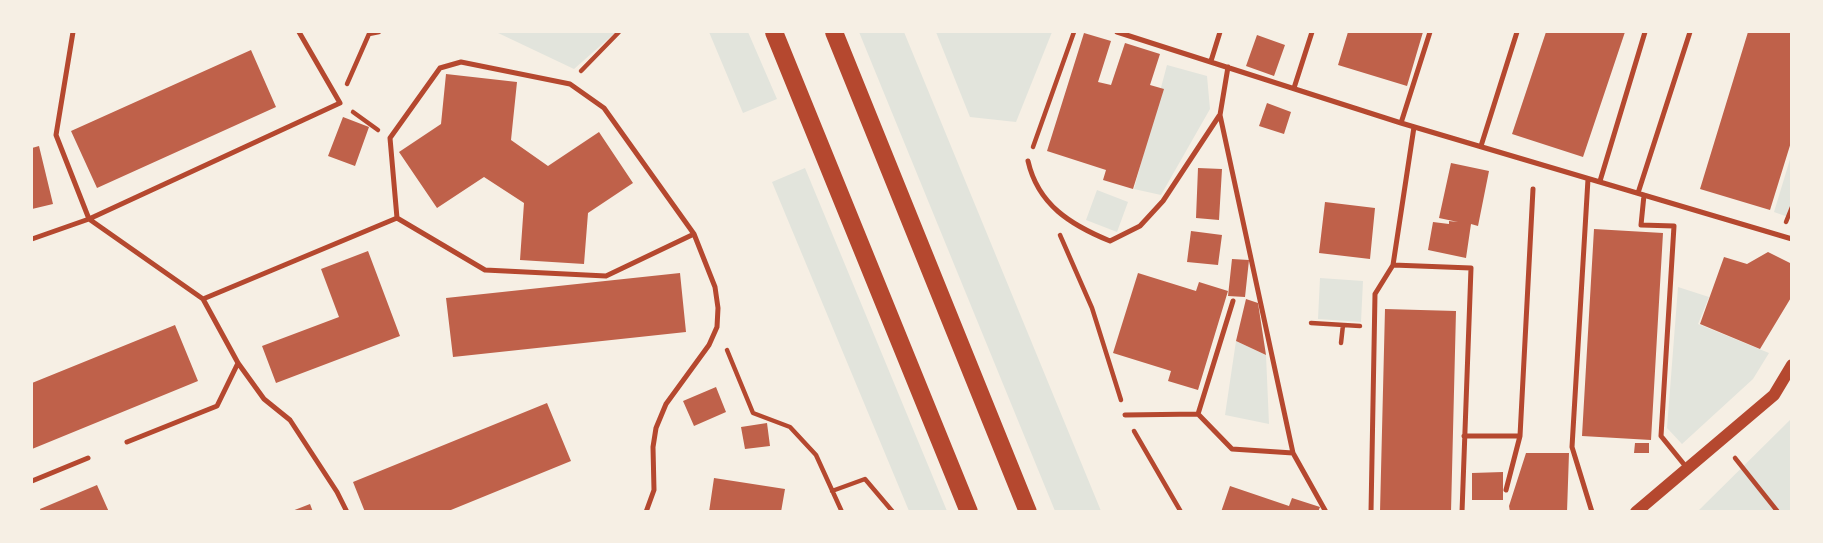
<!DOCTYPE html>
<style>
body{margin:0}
#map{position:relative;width:1823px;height:543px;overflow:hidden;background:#f6efe4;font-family:"DM Sans",sans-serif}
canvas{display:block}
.frame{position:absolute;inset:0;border:33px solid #f6efe4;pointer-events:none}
</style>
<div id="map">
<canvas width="1823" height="543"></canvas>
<div class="frame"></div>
</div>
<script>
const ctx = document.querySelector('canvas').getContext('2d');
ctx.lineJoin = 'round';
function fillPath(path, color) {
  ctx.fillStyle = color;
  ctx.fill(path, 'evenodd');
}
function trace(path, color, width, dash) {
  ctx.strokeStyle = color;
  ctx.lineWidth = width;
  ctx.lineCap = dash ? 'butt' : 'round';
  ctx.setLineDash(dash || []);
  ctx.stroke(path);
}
fillPath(new Path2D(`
 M496 32H616L574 69Z
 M709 32H748L777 99 743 113Z
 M859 32H904L1101 511H1055Z
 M936 32H1052L1016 122 970 117Z
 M1167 65 1207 76 1210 109 1161 195 1134 189Z
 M1791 156V218L1774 212Z
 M805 168 947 511H909L772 182Z
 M1097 190 1128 202 1117 232 1086 220Z
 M1320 278 1363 281 1361 322 1318 319Z
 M1678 287 1709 297 1698 324 1769 353 1753 379 1682 444 1667 428Z
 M1236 341 1266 355 1269 424 1225 415Z
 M1791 419V511H1698Z`), '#e2e4dc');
fillPath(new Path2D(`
 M1348 32H1423L1407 86 1338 65Z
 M1546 32H1625L1583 157 1512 134Z
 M1748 32H1792V139L1770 210 1700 189Z
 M1084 33 1111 41 1098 82 1111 85 1125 43 1160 54 1150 85 1164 89 1133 189 1103 180 1106 170 1047 151Z
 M1257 35 1285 45 1274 76 1246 66Z
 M251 50 276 107 97 188 71 131Z
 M446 74 517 82 511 140 548 166 599 132 633 183 588 213 584 264 520 260 524 203 484 177 437 208 399 152 441 124Z
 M1267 103 1291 112 1284 134 1259 126Z
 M343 117 369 127 355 166 328 156Z
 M39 146 53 204 32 209V148Z
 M1451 163 1489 171 1478 226 1471 224 1466 258 1428 250 1433 222 1449 224V221L1458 222 1439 218Z
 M1198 168 1222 169 1219 220 1196 218Z
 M1325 202 1375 208 1370 259 1319 253Z
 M1594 229 1663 233 1651 440 1582 436Z
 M1191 231 1222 235 1218 265 1187 262Z
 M368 251 400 336 276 383 262 346 339 317 321 269Z
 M1768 252 1792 264V296L1760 349 1700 324 1724 257 1747 264Z
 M1232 259 1249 260 1245 297 1228 296Z
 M680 273 686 332 453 357 446 298Z
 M1138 273 1196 291 1199 282 1228 291 1198 390 1168 381 1171 371 1113 353Z
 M1246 299 1258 303 1266 355 1236 341Z
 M1385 309 1456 311 1451 512H1380Z
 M175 325 198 381 32 449V383Z
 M716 387 726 412 694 426 683 401Z
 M547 403 571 461 446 512H365L353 482Z
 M767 423 770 446 745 449 741 427Z
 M1635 443H1649V453H1634Z
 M1526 453H1569L1567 512H1510L1509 506Z
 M1503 472V500H1472V473Z
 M714 478 785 489 781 512H709Z
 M97 485 109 512H41L40 509Z
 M1230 486 1289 506 1292 498 1320 507 1318 512H1221Z
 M310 504 313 512H292V511Z`), '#bf614a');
trace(new Path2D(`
 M581 71 619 32
 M347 84 369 34 379 32
 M353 112 378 130
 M1033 147 1074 32
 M1786 222 1792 207
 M1060 235 1092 308 1121 400
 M1311 323 1360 326
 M1341 343 1343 325
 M727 350 753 413 790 427 816 455 842 512
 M1134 431 1181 512
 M1735 458 1778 512
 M832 491 865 479 893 512`), '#b5482f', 4.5);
trace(new Path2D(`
 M73 32 56 135 89 219 203 299 238 363 264 399 290 420 337 492 347 512
 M1117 32 1401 123 1792 239
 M1211 61 1220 32
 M1294 88 1312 32
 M1401 123 1430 32
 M1414 127 1393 265 1471 268 1462 512
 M1481 146 1517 32
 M1028 161C1038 205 1071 225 1110 241L1140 226 1163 201 1219 116
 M1588 179 1572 447 1592 512
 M1600 181 1645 32
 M1638 193 1690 32
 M1644 195 1641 225 1674 226 1661 436 1687 468
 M397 218 390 138 440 68 461 62 570 84 604 108 694 234 715 287 718 308 717 327 709 345 666 404 656 428 653 447 654 490 646 512
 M32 239 89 219 340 103 299 32
 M203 299 397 218 485 270 606 276 694 234
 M1198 414 1233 301
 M1125 415 1198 414 1232 449 1293 453 1220 115 1228 67
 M1464 436H1520
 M127 442 217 406 238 363
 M1293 453 1326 512
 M32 481 88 458
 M1506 490 1520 436 1533 189
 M1371 512 1375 294 1393 265`), '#b5482f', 5);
trace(new Path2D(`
 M1636 512 1774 395 1792 365`), '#b5482f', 12);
trace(new Path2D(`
 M774 32 969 512
 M834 32 1028 512`), '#b5482f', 18);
</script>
